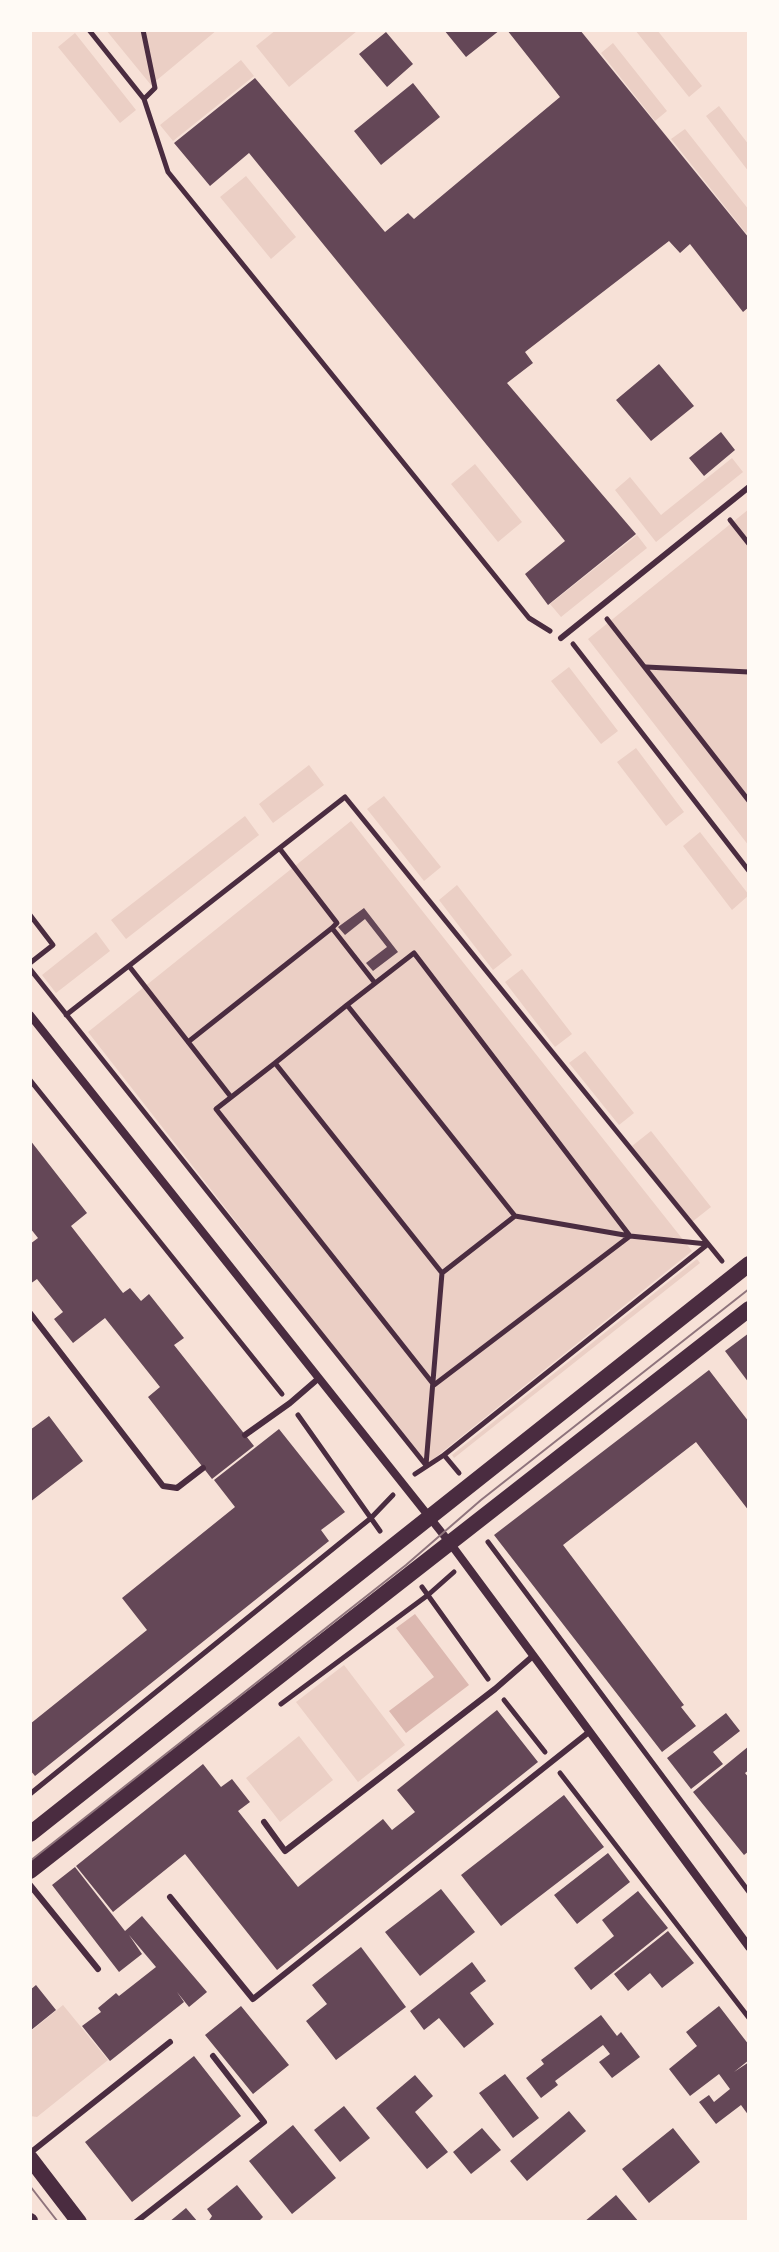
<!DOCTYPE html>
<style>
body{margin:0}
#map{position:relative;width:779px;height:2252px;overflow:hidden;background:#f7e1d7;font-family:Manrope,sans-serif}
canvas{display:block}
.frame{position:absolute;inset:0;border:32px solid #fffaf5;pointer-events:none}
</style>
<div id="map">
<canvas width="779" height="2252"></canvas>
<div class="frame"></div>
</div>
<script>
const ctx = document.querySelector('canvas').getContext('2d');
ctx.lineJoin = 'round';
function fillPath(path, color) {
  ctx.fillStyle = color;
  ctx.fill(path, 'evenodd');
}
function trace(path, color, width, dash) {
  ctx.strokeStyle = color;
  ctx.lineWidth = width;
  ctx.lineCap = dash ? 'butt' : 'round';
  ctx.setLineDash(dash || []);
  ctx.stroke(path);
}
fillPath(new Path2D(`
 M106 30H217L151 85Z
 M276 30H356L357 31 289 87 256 46Z
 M635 30H657L702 86 689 97Z
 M75 33 136 110 120 123 58 47Z
 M613 43 667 111 655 121 601 53Z
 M241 60 254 76 173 141 160 125Z
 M719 106 749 145V172L706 116Z
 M685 129 749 210V230L746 233 671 139Z
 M246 176 296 237 271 259 220 197Z
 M732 458 743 472 656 542 615 490 630 477 661 515Z
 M475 464 522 522 498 542 451 484Z
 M749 509V846L588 639Z
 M637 535 647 548 561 617 550 604Z
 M569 667 618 731 601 744 551 681Z
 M636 748 684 812 666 826 617 762Z
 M309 765 324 785 273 823 259 804Z
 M384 796 441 867 424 881 367 809Z
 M245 816 259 835 126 939 111 920Z
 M351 821 692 1251 426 1465 88 1032Z
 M700 832 749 895 732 910 683 846Z
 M457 885 512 955 493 970 439 900Z
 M96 932 110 951 56 993 42 975Z
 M522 969 572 1034 555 1047 505 982Z
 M585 1051 634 1113 619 1125 569 1063Z
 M651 1131 711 1207 692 1222 632 1146Z
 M697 1259 700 1263 454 1458 452 1455Z
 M344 1665 405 1745 358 1782 296 1702Z
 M299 1736 333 1780 280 1822 246 1778Z
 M63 2005 108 2060 37 2117 30 2116V2032Z`), '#ebcfc5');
fillPath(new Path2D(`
 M415 1614 469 1685 406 1733 389 1711 434 1677 396 1628Z`), '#dcb8b0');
fillPath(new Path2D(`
 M444 30H500L466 57Z
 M507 30H580L749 238V307L743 312 690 244 680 253 669 241 525 352 533 363 507 383 636 534 548 605 525 574 565 541 249 153 210 186 174 143 255 78 385 232 408 213 414 219 560 97Z
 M386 32 413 64 387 87 359 54Z
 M413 83 440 117 381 165 354 131Z
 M659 364 694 406 651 441 616 400Z
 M721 432 735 450 704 476 689 458Z
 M364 908 398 952 373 971 366 963 387 947 365 919 345 935 338 927Z
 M30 1140 87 1213 71 1226 123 1293 130 1288 141 1301 149 1294 184 1338 174 1345 254 1446 212 1479 148 1397 160 1387 105 1318 73 1343 54 1319 63 1312 37 1279 30 1284V1244L38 1238 30 1228Z
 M749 1333V1383L725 1351Z
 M709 1370 749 1422V1511L696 1442 563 1545 684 1705 681 1707 696 1726 662 1752 494 1535Z
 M49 1416 83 1461 30 1502V1430Z
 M279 1429 345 1512 321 1530 329 1541 35 1776 30 1770V1724L147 1630 122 1598 235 1507 214 1480Z
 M497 1710 538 1762 277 1970 185 1854 113 1912 76 1866 203 1764 221 1787 232 1779 250 1802 238 1811 298 1887 383 1819 392 1830 415 1812 397 1790Z
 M726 1713 740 1731 713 1752 723 1764 691 1789 667 1758Z
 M749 1746V1770L745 1773 749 1778V1851L744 1855 693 1792Z
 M564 1795 604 1847 501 1926 461 1875Z
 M608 1853 630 1882 577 1924 554 1895Z
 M75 1867 125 1931 142 1916 207 1992 189 2007 177 1992 184 2002 110 2061 82 2026 101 2012 98 2008 116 1993 119 1996 156 1967 129 1935 142 1954 119 1972 52 1885Z
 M441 1889 475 1932 420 1976 385 1932Z
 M638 1891 668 1928 591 1990 574 1968 614 1936 602 1920Z
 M668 1931 694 1963 662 1988 650 1973 628 1991 614 1974Z
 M361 1947 406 2007 336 2060 306 2021 327 2004 312 1985Z
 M472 1962 486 1981 470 1993 494 2024 464 2048 439 2018 424 2030 410 2011Z
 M36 1985 56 2010 30 2031V1990Z
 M241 2006 289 2065 253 2094 205 2035Z
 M719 2006 749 2045V2060L734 2072 749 2062V2116L741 2105 716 2124 699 2102 709 2095 714 2102 730 2089 719 2074 690 2096 669 2069 697 2046 686 2032Z
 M601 2015 617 2036 621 2032 640 2057 612 2078 599 2062 610 2054 603 2045 555 2081 558 2085 541 2098 526 2078 544 2064 541 2060Z
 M194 2056 241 2116 132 2202 85 2142Z
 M505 2074 539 2118 513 2138 479 2093Z
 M415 2075 433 2096 415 2112 448 2152 427 2169 376 2108Z
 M344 2106 370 2138 340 2162 314 2130Z
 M569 2111 586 2131 527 2181 510 2161Z
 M293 2125 336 2178 292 2214 249 2161Z
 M482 2128 501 2150 471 2174 453 2152Z
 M673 2128 700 2162 649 2203 622 2169Z
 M237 2185 263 2217 258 2222H208L212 2216 207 2209Z
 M616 2195 639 2222H584Z
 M186 2208 198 2222H169Z`), '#644757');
trace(new Path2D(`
 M89 30 144 99
 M143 30 155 88 144 99 168 172 529 618 550 631
 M730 520 749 544
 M607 619 749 801
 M573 644 749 871
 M646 667 749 672
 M280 849 337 923 332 928 375 983
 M30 915 53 945 30 963
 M129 966 231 1097
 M30 969 425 1464
 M66 1015 345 797 722 1261
 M188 1042 332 928
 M275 1063 216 1109 434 1385 630 1236 414 953 347 1005
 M30 1080 282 1394
 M515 1216 630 1236 707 1244
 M298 1415 380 1531
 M444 1455 459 1473
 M426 1465 442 1273 275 1063 347 1005 515 1216 442 1273
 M415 1474 444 1455 708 1244
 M488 1542 749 1892
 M422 1587 488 1679
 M504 1700 545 1752
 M281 1704 428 1595 454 1572
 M560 1773 749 2018
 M30 1794 371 1518 393 1495`), '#4a2c40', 5);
trace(new Path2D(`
 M561 638 749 487
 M30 1313 163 1486 177 1488 203 1468
 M245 1435 290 1403 319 1378
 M264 1822 285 1851 495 1689 533 1656
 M30 1885 98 1969
 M170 1897 253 1999 589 1732
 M30 2153 170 2042
 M136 2222 264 2122 213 2056`), '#4a2c40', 6);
trace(new Path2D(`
 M30 1015 450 1543 749 1947`), '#4a2c40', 8);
trace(new Path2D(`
 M30 1834 749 1264
 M30 1871 749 1309
 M30 2158 79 2222
 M30 2221V2222`), '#4a2c40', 16);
trace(new Path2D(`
 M30 1861 406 1565 481 1500 749 1289
 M30 2186 58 2222`), '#8f747c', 2);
</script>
